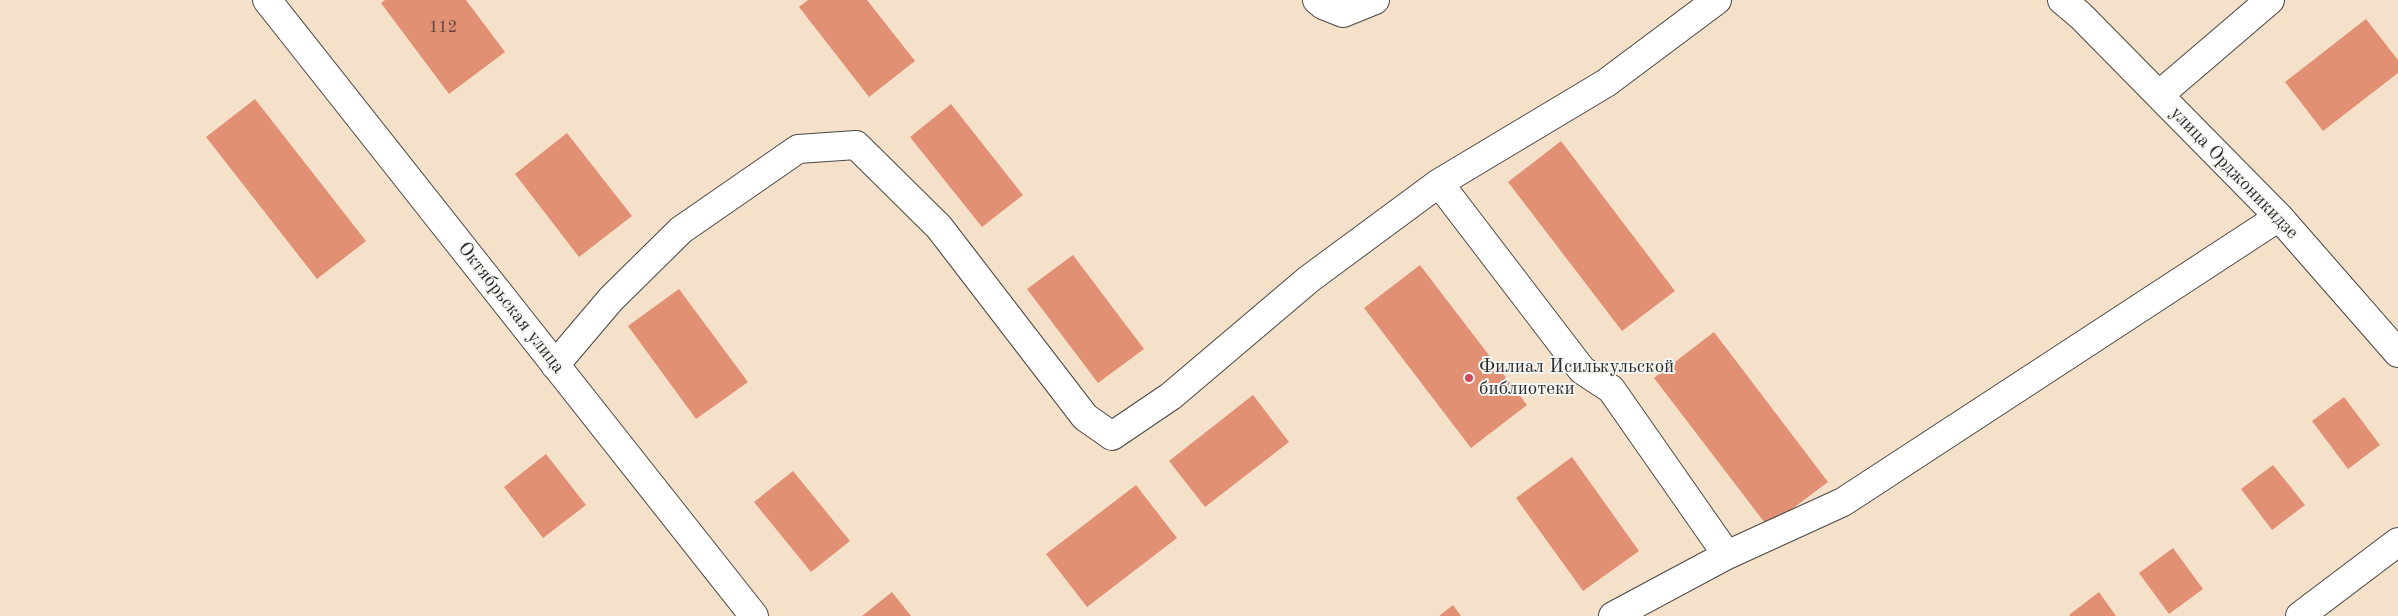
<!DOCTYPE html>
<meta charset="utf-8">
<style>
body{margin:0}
canvas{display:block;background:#f5e1ca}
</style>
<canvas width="2398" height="616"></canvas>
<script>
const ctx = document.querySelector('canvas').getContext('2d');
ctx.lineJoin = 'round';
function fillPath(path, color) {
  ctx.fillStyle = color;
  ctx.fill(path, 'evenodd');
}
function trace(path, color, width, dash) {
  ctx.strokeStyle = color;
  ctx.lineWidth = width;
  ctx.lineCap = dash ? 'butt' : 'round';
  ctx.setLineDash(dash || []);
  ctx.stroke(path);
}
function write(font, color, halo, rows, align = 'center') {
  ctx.font = font + ' "Old Standard TT",serif';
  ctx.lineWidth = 4;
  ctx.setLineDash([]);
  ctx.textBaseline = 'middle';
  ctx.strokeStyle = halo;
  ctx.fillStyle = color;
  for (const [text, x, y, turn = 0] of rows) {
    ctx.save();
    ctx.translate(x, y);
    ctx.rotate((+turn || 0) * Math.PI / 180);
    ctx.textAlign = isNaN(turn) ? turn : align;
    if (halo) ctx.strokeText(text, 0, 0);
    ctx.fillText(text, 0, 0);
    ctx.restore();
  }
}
fillPath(new Path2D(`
 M385 0H466L505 52 449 94 381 3Z
 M808 0H867L915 61 869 97 799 7Z
 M2366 19 2398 60V73L2323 131 2285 82Z
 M255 99 366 241 317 279 206 137Z
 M951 104 1023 195 982 227 910 137Z
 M567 133 632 216 579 257 515 174Z
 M1561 141 1675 291 1622 331 1508 182Z
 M1073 255 1144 349 1098 383 1027 289Z
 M1420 265 1527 405 1471 448 1364 308Z
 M679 289 748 382 696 419 628 326Z
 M1714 332 1828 482 1768 527 1654 378Z
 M1253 395 1289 442 1205 507 1169 461Z
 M2344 397 2380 445 2348 469 2312 421Z
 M546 454 586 505 543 538 504 487Z
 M1572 457 1639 551 1583 591 1516 498Z
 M2273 465 2305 505 2272 530 2241 489Z
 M793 471 850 541 811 572 754 502Z
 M1136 485 1177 538 1087 607 1046 554Z
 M2173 548 2203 589 2169 614 2139 573Z
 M892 592 911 616H862Z
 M2099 592 2116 616H2070L2069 615Z
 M1453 605 1461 616H1439Z`), '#e29074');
const minor = new Path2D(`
 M267 0 754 616
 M1317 0 1323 5 1343 13 1375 0
 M2062 0 2081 16 2279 217 2398 353
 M2159 95 2270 0
 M1439 183 1582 370 1611 389 1727 555
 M555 365 611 299 681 230 798 149 856 145 939 227 1085 417 1112 436 1171 396 1309 279 1439 183 1606 83 1717 0
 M1613 616 1727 555 1843 502 2279 217
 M2300 616 2398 542`);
trace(minor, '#494643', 30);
trace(minor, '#fff', 28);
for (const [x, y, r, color] of [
 [1469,378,5,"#d1495b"]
]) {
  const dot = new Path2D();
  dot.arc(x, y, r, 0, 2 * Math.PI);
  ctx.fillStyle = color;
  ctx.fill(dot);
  trace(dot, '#f6f6f2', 2);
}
write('16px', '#59443d', null, [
 ["112",443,28]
]);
write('19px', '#2b2b2b', '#f6f6f2', [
 ["улица Орджоникидзе",2234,173,46],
 ["Октябрьская улица",511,308,52]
]);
write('19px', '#2b2b2b', '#f6f6f2', [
 ["Филиал Исилькульской",1479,367],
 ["библиотеки",1479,389]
], 'left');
</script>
